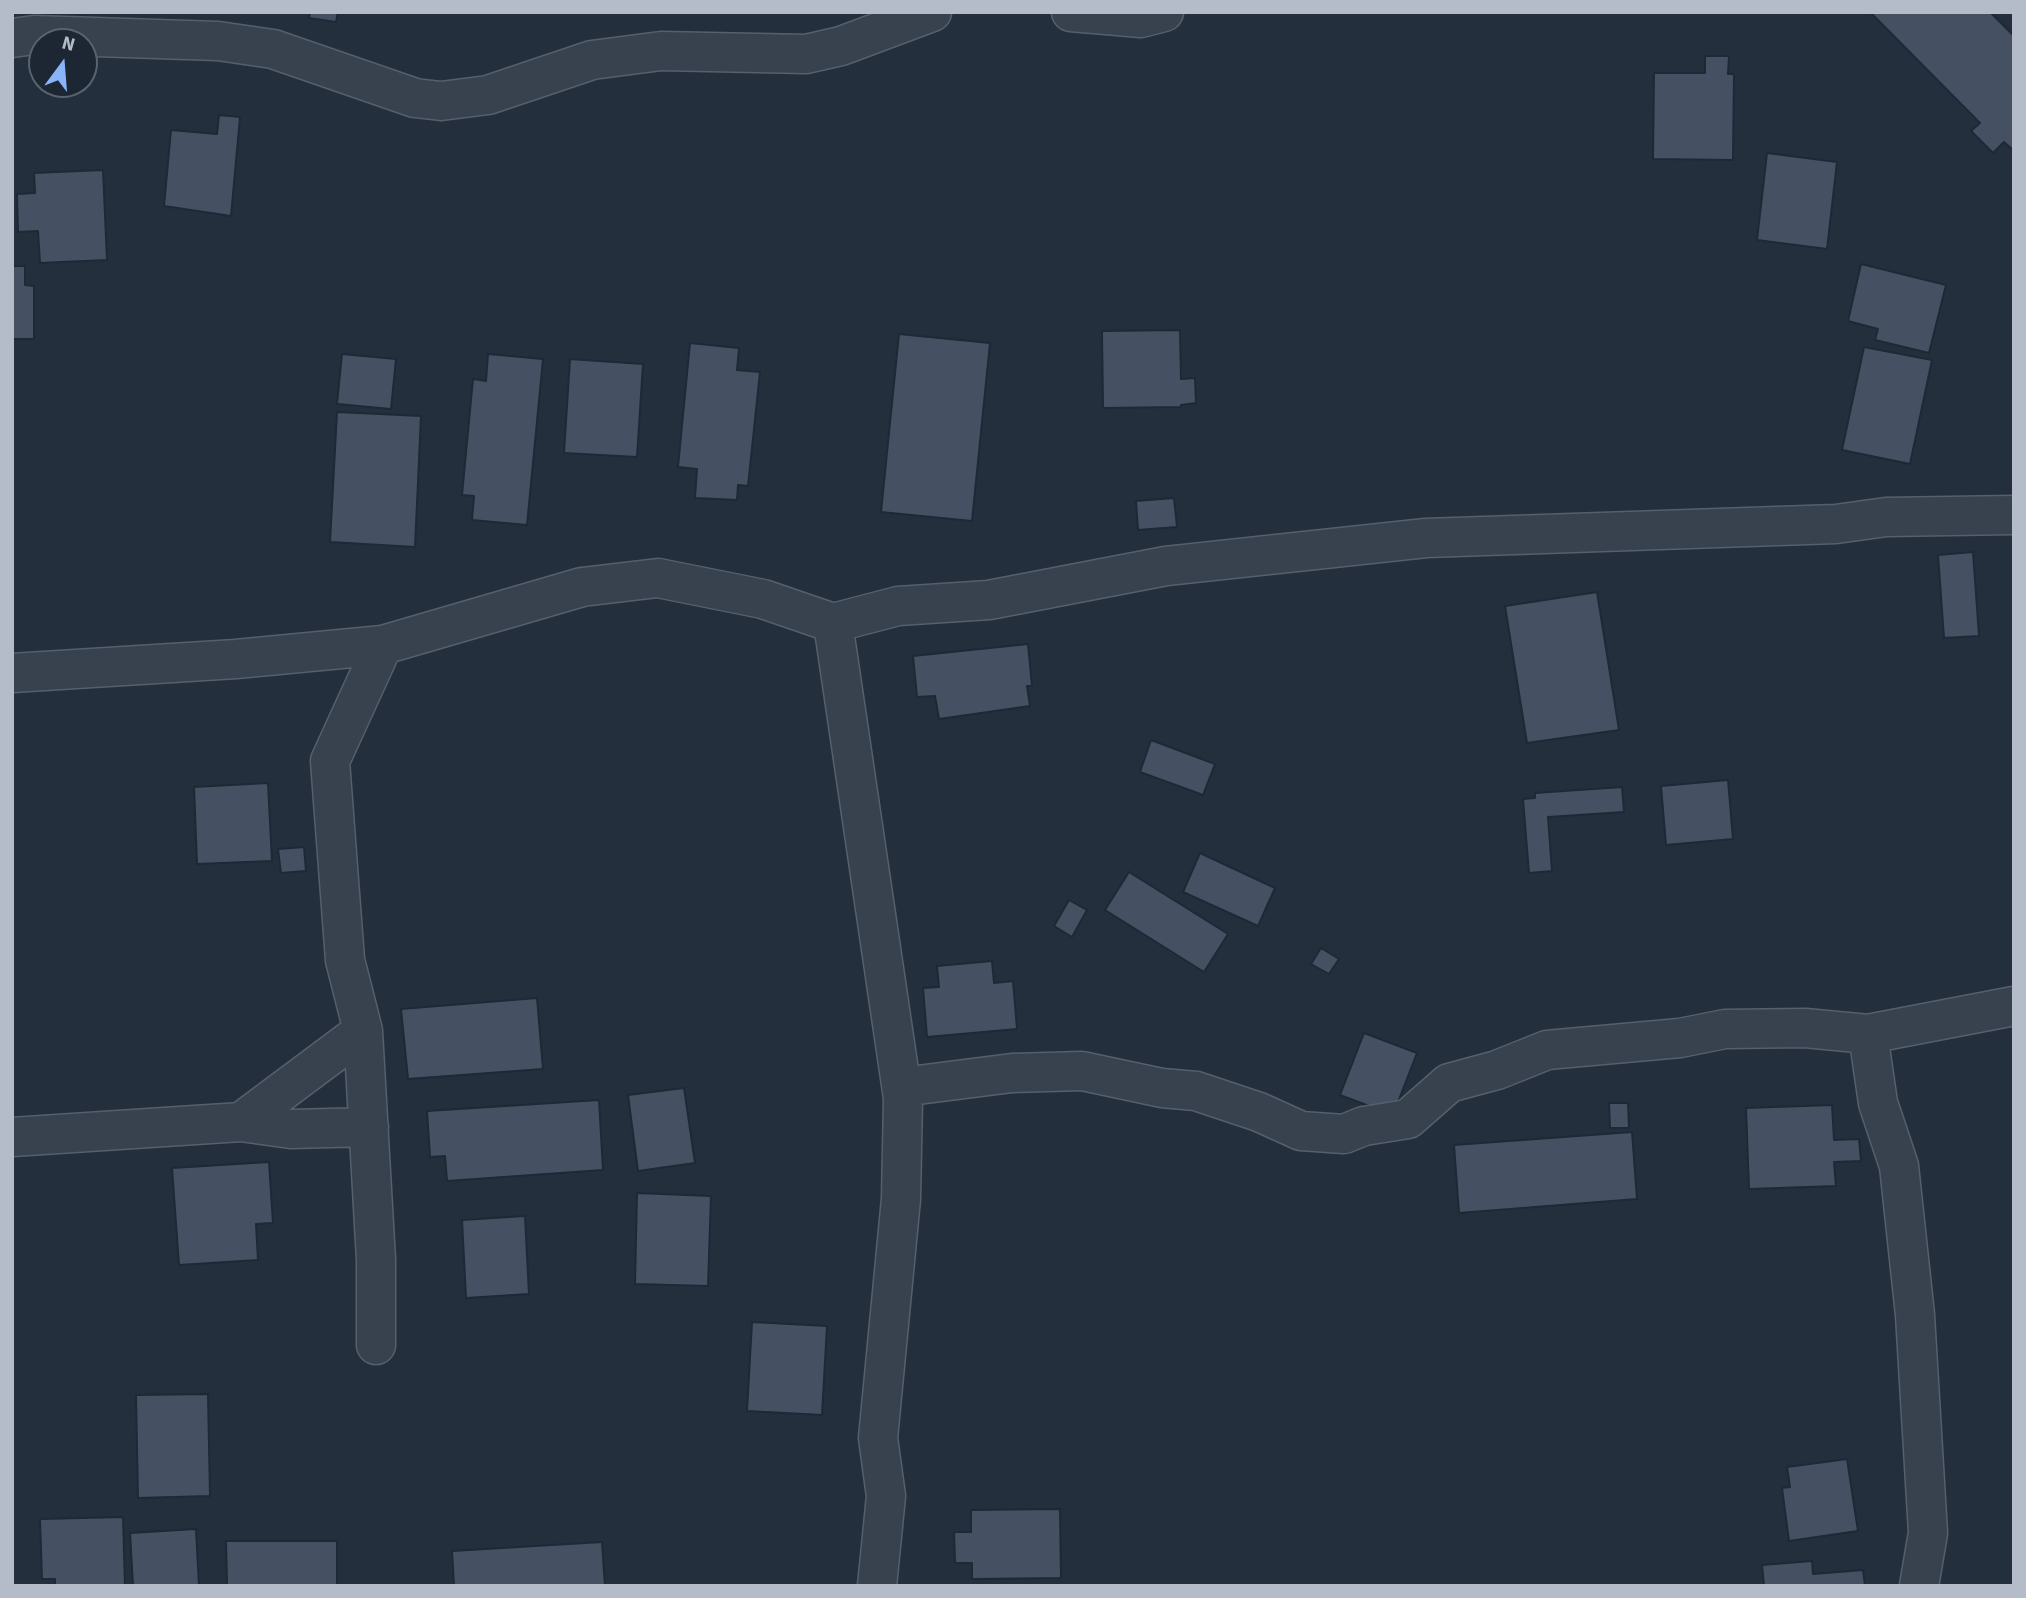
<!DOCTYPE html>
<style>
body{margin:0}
#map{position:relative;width:2026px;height:1598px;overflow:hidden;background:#242f3e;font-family:"Source Sans 3",sans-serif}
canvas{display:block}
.frame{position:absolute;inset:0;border:14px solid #b4bcc9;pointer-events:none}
.north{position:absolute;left:28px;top:28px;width:70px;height:70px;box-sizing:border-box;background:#1d2633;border:2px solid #59626f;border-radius:50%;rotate:16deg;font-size:19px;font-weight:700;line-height:28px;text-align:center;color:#b4bcc9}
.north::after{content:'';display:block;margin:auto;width:24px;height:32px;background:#8ab4f8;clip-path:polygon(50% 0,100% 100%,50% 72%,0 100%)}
</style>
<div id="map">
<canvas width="2026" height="1598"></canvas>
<div class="frame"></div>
<div class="north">N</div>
</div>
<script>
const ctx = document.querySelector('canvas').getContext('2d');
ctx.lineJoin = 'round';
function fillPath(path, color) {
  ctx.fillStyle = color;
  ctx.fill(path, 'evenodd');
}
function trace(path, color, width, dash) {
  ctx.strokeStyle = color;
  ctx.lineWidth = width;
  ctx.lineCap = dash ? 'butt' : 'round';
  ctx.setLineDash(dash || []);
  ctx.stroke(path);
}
const building = new Path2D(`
 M310 12H338L336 22 309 18Z
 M1870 12H1990L2014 36V151L2004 142 1993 153 1971 131 1980 123Z
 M1705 56H1729L1728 74H1734L1733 160 1653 159 1654 73H1705Z
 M219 115 240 117 231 216 164 206 171 130 217 134Z
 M1767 153 1837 162 1827 249 1757 240Z
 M103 170 107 260 40 263 38 231 18 232 17 194 35 193 34 173Z
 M1861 264 1946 285 1929 353 1875 340 1878 329 1848 321Z
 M12 266H25V285L34 286V339H12Z
 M1180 330 1181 379 1195 378 1196 403 1181 405V407L1103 408 1102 331Z
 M899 334 990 343 972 521 881 512Z
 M690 343 739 348 737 370 760 372 748 486 738 485 737 500 695 498 697 469 678 467Z
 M1864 347 1932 360 1910 464 1842 450Z
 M342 354 396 359 391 409 337 404Z
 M488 354 543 359 527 525 472 520 474 496 462 495 473 379 486 381Z
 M570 359 643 364 637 457 564 453Z
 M337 412 421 416 415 547 330 542Z
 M1174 498 1177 527 1138 530 1136 501Z
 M1973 552 1979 636 1944 638 1938 555Z
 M1597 592 1619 730 1527 743 1505 606Z
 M1028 644 1032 686H1027L1030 706 939 719 935 696 917 697 913 656Z
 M1151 740 1215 764 1203 795 1140 772Z
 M1728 780 1733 839 1666 845 1661 786Z
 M268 783 272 861 197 864 194 787Z
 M1622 787 1624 812 1548 817 1552 871 1529 873 1523 799 1535 798V793Z
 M304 847 306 871 281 873 278 849Z
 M1200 853 1275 888 1258 926 1183 892Z
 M1129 872 1228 934 1204 972 1105 910Z
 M1069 900 1087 910 1072 937 1054 926Z
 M1321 948 1339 959 1329 974 1311 964Z
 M992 961 994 983 1013 981 1017 1029 927 1037 923 988 939 987 937 966Z
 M537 998 543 1069 408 1079 401 1009Z
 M1364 1033 1417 1053 1393 1115 1340 1095Z
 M684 1088 695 1163 638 1171 628 1095Z
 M599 1100 603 1170 447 1181 445 1156 430 1157 427 1111Z
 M1609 1103H1628L1629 1128H1610Z
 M1832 1105 1834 1140 1859 1139 1861 1161 1834 1162 1836 1186 1749 1189 1746 1108Z
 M1632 1132 1637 1199 1459 1213 1454 1145Z
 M269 1162 273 1223 256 1224 258 1260 179 1265 172 1168Z
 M637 1193 711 1196 708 1286 635 1284Z
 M525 1216 529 1294 466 1298 462 1220Z
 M752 1322 827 1326 822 1415 747 1411Z
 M208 1394 210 1496 138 1498 136 1395Z
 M1847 1459 1858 1531 1789 1541 1782 1488 1790 1487 1787 1467Z
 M1060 1509 1061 1578 972 1579V1563H955L954 1532H971V1510Z
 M123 1517 125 1586H55V1579H42L40 1519Z
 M196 1529 199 1586H133L130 1533Z
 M226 1541H337V1586H227Z
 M602 1542 605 1586H454L452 1551Z
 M1812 1561 1813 1574 1863 1570 1865 1586H1764L1762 1565Z`);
fillPath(building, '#455162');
trace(building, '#1f2835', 2);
const street = new Path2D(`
 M1071 12 1141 18 1164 12
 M12 38 34 35 218 41 273 49 415 98 441 101 488 95 592 60 661 51 806 54 841 46 932 12
 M833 623 903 1098 901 1199 878 1438 886 1496 877 1586
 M12 673 236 659 383 645 582 587 658 578 763 599 833 623 898 606 989 600 1166 566 1426 538 1836 524 1886 517 2014 515
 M1868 1034 1878 1103 1899 1166 1915 1315 1928 1533 1919 1586
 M902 1087 1012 1073 1082 1071 1162 1088 1196 1091 1259 1112 1301 1131 1344 1134 1364 1126 1408 1119 1449 1083 1497 1070 1547 1050 1680 1038 1725 1029 1805 1028 1868 1034 2014 1006
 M241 1122 363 1031
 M12 1137 241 1122 291 1129 369 1127
 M376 1345V1260L363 1031 345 960 330 761 383 645`);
trace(street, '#565f6c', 41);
trace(street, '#38414e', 38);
</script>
